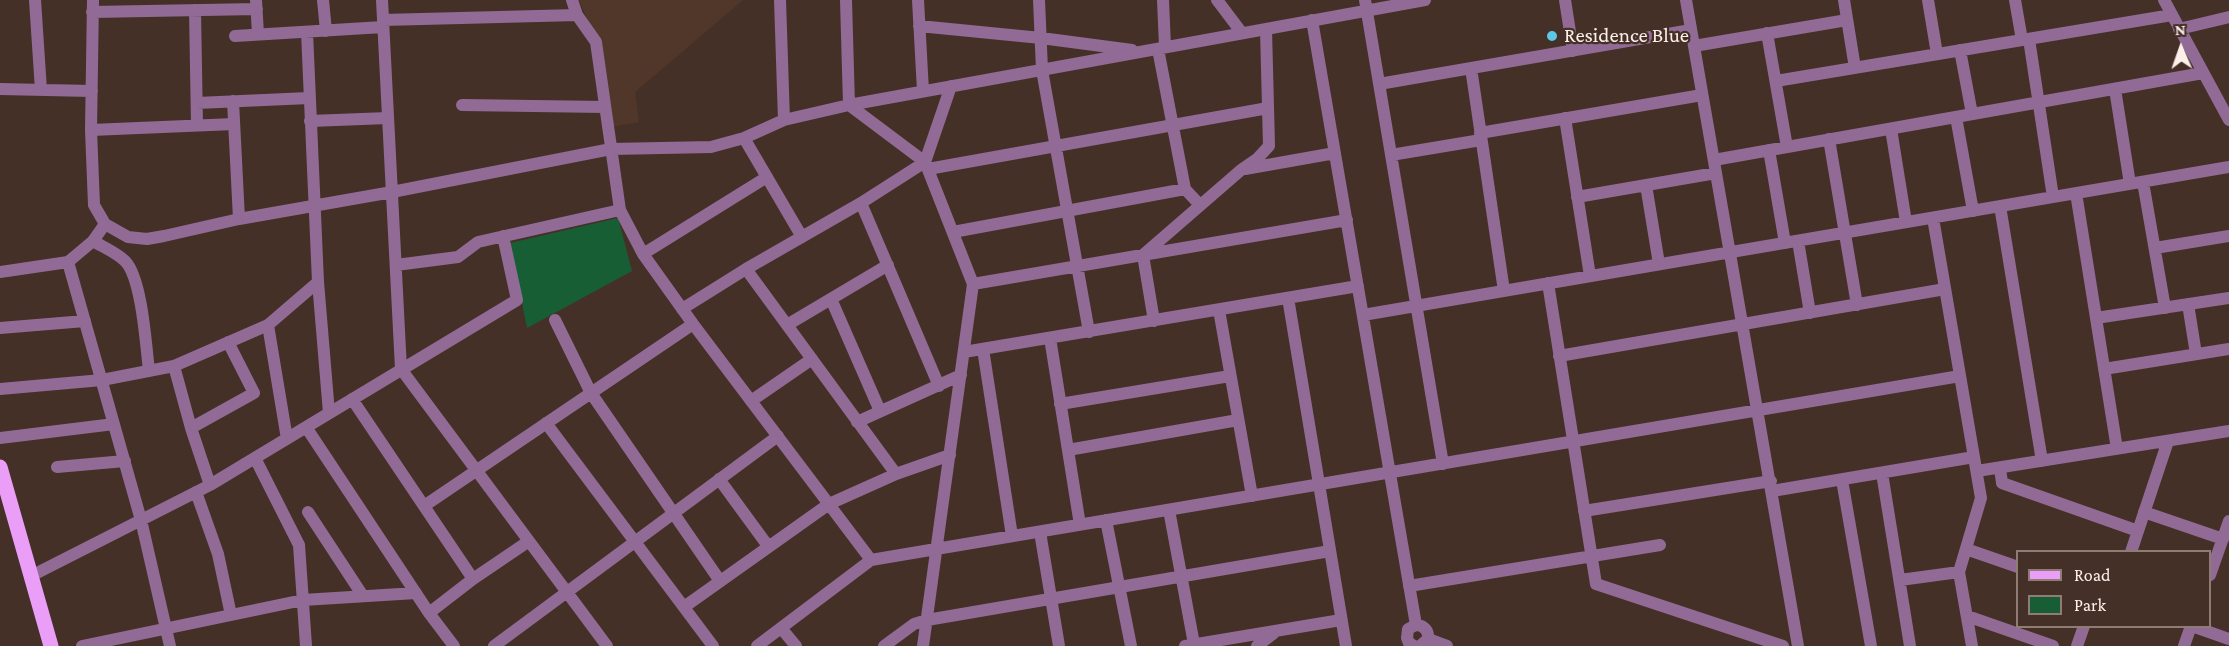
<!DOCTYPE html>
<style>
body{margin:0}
#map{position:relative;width:2229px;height:646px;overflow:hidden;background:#453027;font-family:"Crimson Pro",serif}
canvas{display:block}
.legend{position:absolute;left:2016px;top:550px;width:195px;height:78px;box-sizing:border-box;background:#453027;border:2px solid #8f7c75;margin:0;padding:8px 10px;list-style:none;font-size:18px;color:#fdefe9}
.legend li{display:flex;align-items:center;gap:12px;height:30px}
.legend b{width:30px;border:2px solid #8f7c75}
.north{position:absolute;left:2151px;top:18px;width:60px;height:60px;-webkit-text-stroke:4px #453027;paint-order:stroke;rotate:358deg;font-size:16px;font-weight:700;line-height:24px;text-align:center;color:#fdefe9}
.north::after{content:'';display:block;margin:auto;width:21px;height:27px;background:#fdefe9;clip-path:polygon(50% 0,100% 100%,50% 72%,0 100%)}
</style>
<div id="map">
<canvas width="2229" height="646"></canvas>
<ul class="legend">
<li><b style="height:8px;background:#eb9ef7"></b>Road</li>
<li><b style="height:16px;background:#185e35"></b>Park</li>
</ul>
<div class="north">N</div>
</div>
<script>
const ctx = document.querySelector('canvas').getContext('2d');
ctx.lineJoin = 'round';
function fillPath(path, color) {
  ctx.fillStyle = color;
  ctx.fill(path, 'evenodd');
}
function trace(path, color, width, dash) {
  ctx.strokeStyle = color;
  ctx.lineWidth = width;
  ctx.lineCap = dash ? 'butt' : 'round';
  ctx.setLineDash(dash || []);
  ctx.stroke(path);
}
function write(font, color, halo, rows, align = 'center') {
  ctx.font = font + ' "Crimson Pro",serif';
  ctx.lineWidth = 4.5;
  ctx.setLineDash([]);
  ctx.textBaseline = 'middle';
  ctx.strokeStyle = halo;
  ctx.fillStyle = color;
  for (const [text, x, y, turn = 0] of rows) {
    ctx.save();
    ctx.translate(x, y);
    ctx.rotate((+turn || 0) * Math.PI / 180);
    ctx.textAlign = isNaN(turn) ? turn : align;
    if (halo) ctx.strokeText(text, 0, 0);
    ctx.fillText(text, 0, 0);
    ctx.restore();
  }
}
fillPath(new Path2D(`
 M579 0H743L635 92 639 122 610 127 593 32Z`), '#513729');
fillPath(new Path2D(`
 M618 218 632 271 527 328 510 243Z`), '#185e35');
trace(new Path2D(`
 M35 0 41 90
 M93 0 91 130 94 205 105 224 128 237 147 239 164 236 239 219 392 192 611 149 711 147 744 138 784 120 849 105 1425 0
 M256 0 258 34
 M323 0 326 31
 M382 0 401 369 607 646
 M572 0 577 15 596 42 620 210 643 254 693 324 871 560
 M780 0 784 120
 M846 0 849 105
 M918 0 923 91
 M1039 0 1042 70 1089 332
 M1163 0 1165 47
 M1217 0 1242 33
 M1365 0 1443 464
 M1565 0 1573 51
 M1686 0 1798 646
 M1844 0 1855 68
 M1928 0 1937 54
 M2015 0 2022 40
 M2164 0 2229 120
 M195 10 197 125
 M92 12 257 9
 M383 20 577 15
 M1312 20 1416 625
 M919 26 1041 38 1132 50
 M2179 29 2229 17
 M307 32 318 282 329 413
 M1767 33 1787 147
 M235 36 383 27
 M2029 39 2053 197
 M1694 46 1847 20
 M1158 49 1185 189 1200 205
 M1960 50 1972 114
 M1471 68 1504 291
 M1776 81 2172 15
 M1379 84 1691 30
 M0 89 92 91
 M2115 89 2130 184
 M233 101 239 219
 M197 103 309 98
 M462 105 605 107
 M849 105 925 162 973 284 923 646
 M1956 117 1973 211
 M1565 118 1590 276
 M310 121 388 118
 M1891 129 1906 222
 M91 130 234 124
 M1480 133 1702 95
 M744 138 802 237
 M1829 139 1857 305
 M1769 150 1785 243
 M1391 155 1481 140
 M1714 160 2203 73
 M928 169 1268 108
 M1245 169 1335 153
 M2143 182 2165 308
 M1646 185 1659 264
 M2076 193 2117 449
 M1577 197 1716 173
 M861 203 939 386
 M2000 206 2042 461
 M1933 218 1981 498 1959 572 1972 646
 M953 232 1185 189
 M93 241C103 247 117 253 125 261 142 278 146 346 149 371
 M1798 241 1810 313
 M2155 248 2229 236
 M643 254 767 177
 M68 262 141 520 170 646
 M396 265 458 257 478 242 620 210
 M746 269 896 474
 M0 272 68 262 93 241 105 224
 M1548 283 1596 584 1783 646
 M973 284 1347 220
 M1288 298 1346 646
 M831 299 880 411
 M2188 304 2196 354
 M682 309 746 269 861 203 925 162 951 86
 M1219 310 1252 496
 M1363 315 2229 167
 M2096 318 2229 298
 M555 320 591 393 720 581
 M1154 321 1143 255 1241 170 1257 159 1269 146 1266 29
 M268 325 287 439
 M787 325 888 265
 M0 328 85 321
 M1050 338 1080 525
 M983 349 1012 536
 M964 352 1358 286
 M1559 356 1945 289
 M174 366 191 428 210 485
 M2104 369 2229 349
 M0 389 102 380 174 366 268 325 318 282
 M352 399 473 579
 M751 401 812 359
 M1060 404 1230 376
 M857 422 961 375
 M546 423 713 646
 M306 427 429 613 454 646
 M191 428 254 393 228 342
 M0 438 114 424
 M1068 450 1238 420
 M255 458 299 545 306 646
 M57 467 125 461
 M2000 468 2002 483 2138 531
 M1977 471 2229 431
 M1882 473 1910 646
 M719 479 768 546
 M1842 480 1871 646
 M1772 491 1974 457
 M196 492 218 554 231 615
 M424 506 693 324
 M1169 510 1194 644
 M1584 511 1771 481
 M308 512 363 596
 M2144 512 2223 539
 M1106 520 1131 646
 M1040 532 1059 646
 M1966 549 2018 567
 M2131 552 2168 441
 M2210 575 2229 521
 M31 576 210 485 517 300 503 236
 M1900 580 1959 572
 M1409 586 1660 545
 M684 607 829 504 896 474 950 455
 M429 613 473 579 529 541
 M1967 616 2053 646
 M2192 626 2229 639
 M781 628 796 646
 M1428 639 1447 646
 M82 646 303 600 416 593
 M494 646 778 436
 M757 646 871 560 1960 376
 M884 646 914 624 927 620 1330 551
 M1185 646 1341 620
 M1257 646 1274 633
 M1414 646 1409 643 1407 638 1408 629 1416 625C1424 625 1429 631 1428 639L1420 646
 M2077 646 2084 626
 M2184 646 2191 626`), '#916b96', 12);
trace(new Path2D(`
 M0 467 51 646`), '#eb9ef7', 15);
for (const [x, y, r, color] of [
 [1552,36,6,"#5cc7e7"]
]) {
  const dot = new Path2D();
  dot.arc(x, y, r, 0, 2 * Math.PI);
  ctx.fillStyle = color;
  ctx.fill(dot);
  trace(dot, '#453027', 2);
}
write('21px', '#fdefe9', '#453027', [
 ["Residence Blue",1564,36]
], 'left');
</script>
